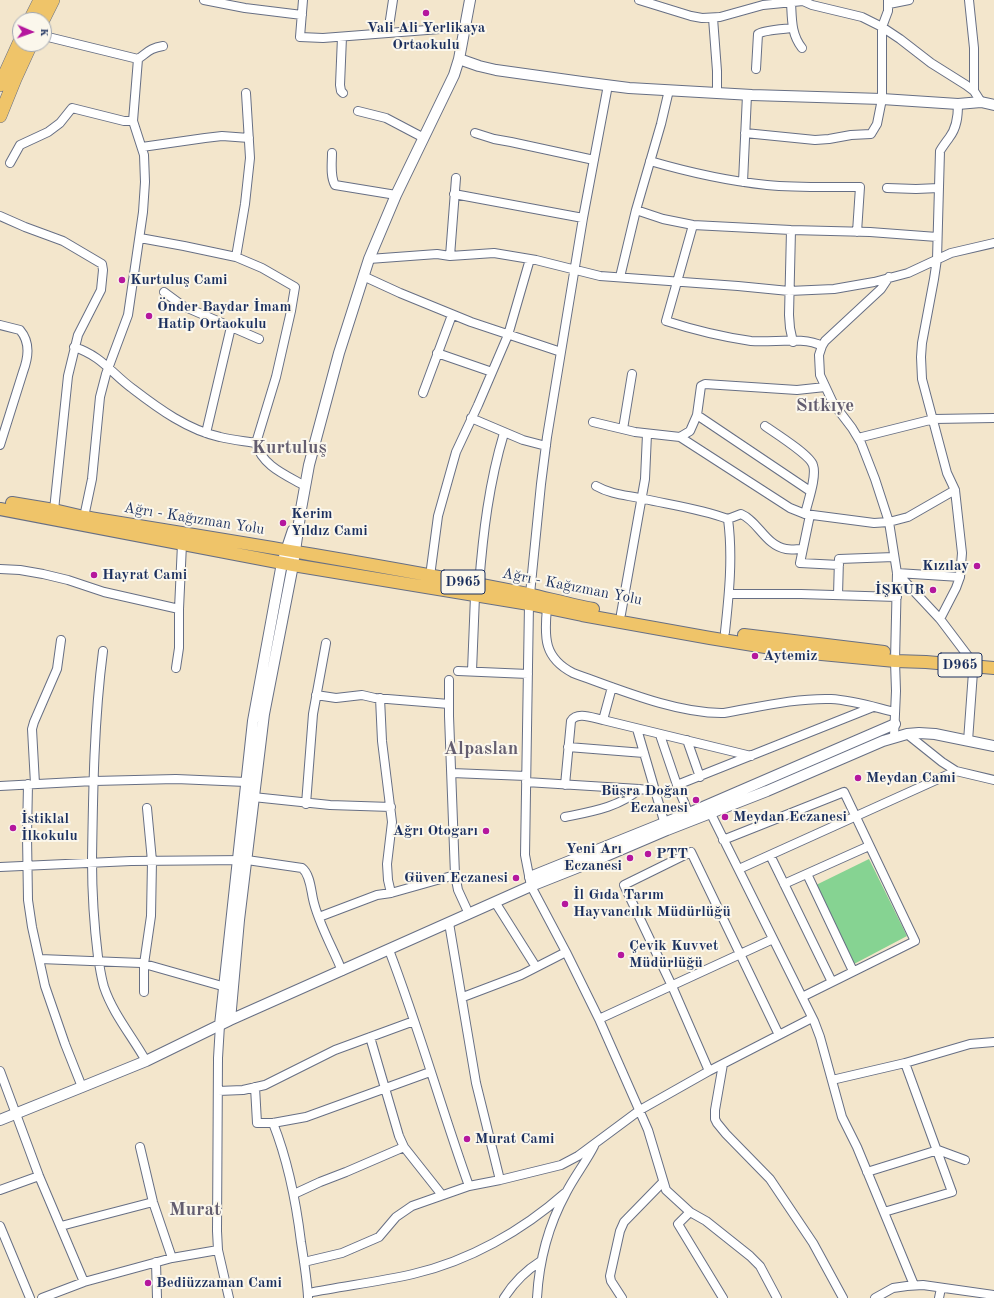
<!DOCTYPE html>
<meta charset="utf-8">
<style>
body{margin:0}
#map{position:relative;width:994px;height:1298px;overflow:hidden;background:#f3e6cc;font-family:"Old Standard TT",serif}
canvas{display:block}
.north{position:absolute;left:12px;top:12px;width:40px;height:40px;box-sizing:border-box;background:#fbf7ec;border:1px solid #a1a7b3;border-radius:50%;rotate:92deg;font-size:11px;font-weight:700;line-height:16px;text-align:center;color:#1b2f5e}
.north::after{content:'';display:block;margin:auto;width:14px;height:18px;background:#b5179e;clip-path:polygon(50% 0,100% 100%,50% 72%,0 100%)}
</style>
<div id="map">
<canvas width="994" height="1298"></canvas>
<div class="north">K</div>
</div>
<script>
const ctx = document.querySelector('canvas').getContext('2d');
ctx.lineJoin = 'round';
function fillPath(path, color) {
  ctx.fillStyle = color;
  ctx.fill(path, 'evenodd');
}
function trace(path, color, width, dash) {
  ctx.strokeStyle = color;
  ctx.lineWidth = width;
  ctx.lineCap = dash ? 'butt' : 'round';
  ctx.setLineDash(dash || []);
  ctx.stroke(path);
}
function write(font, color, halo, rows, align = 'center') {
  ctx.font = font + ' "Old Standard TT",serif';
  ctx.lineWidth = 4;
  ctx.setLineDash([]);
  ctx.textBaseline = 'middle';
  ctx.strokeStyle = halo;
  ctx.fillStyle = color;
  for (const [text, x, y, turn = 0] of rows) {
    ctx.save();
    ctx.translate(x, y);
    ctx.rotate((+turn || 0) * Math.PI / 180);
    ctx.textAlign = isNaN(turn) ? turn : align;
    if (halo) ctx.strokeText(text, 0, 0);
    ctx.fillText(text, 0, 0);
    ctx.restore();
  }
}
fillPath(new Path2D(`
 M869 859 907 936 854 964 816 885Z`), '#86d392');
const minor = new Path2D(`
 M204 0 245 8 302 15
 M303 0 300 37 323 38 466 27
 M639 0 691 16 702 18 720 17 763 5 803 1 812 5 862 17 882 27 900 39 931 63 966 85 974 91 981 102
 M969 0 974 48V91
 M791 2C792 19 791 34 802 48
 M889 4 909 0
 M713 18 717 71V93
 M388 33 393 0
 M44 36 138 59
 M342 37 340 85 341 91 343 93
 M756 69 758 34C763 30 784 29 792 28
 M608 85 583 218 547 437 541 484 529 604 525 855 531 886 566 952 599 1019 648 1130 666 1190 690 1212 678 1224 723 1298
 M358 111 386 118 424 138
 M475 133 494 139 511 142 594 160
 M745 133 815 140 829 139 851 135 871 134 877 124 882 99V27L888 11V0
 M142 147 205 138 222 136 249 138
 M332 153C332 163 330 176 335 185L396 195
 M650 161C688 172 727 181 767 185 798 188 829 187 860 187L857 232
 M10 163 20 145 48 132 60 123 72 108 124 121H133
 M743 182 747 95
 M887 188 916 189 939 188
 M454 194 583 218
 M636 210 663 219 693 225 791 230 870 232 937 237
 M0 216 25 227 63 241 102 264 103 270 101 290 78 335 68 376 54 510
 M693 225 666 321C694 330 723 337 751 341 773 343 804 336 822 346
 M791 230 789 315 790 328 793 342
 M140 238 184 246 236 257 262 268 295 287 291 311 276 377 256 443C262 466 286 475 305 486
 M450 256 456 178
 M236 257 245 204 250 158 246 93
 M369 259 437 254 450 256 494 253 536 260 600 276 738 286 789 291 834 289 874 282 908 273 951 253 994 243
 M363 276 400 293 471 322 561 352
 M620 277 636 210 661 124 669 90
 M889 277 881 289 825 341 822 346 819 355 820 375 833 403 852 428 861 443 875 479 889 522 897 573 895 661 896 691 894 737
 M164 292 183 306 259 339
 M0 325 20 330C31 343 28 358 23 372L0 445
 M74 347C102 356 111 373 133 389 159 409 188 430 220 437 232 440 244 441 256 443
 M437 353 492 372
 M423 393 452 315
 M697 415 810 491
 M471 418 523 440 546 446
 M593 422 635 432 680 437 690 431 697 415 701 386 705 384 797 390 825 387
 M765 426C775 433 810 455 813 465 817 477 808 501 805 514
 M623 429 632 374
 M206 433 231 327
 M680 437 790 508 805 514 874 523 889 522 908 517 955 490
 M858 438 934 419 994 418
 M596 486C612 495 627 495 644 499 672 505 701 509 728 519L741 514C758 521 766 546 786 549 791 550 797 549 802 549
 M810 515 800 563 839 565
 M84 517 92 479 100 397 106 374 128 315 143 212 145 182 144 155 133 121 138 59C148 52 150 48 163 46
 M0 569 20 570 43 574 68 580 104 592 179 609
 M897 573 940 619 971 660
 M897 573 960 577
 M430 576 438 516 456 452 478 405 508 335 530 259
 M479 585C483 533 489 483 504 433
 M729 594H801L897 597
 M838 595 839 559 894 557
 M547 608C544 638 544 658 573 673 618 689 677 714 724 713 759 707 795 698 831 699 852 700 874 707 895 712
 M621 614 645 479 647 434
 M940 619 956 588 960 577 962 553 955 490 947 473 922 379 921 357 922 343 934 279 937 259 940 151C943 146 946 142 949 138 957 128 958 116 958 104
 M725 632C729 595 733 557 728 519
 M103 651C94 720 93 791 92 860 92 893 94 925 98 957 100 968 101 977 104 987 113 1014 132 1036 146 1061
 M176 668 179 648V609L182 544
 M458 671 528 674
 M472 671 475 596
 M449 680V716L455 875 458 890 469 914
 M316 695 336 698 362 695 375 698 449 704
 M380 698 382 741 392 822 387 864 388 880 391 893
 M603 720 612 687
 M637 729 666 828
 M907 734 942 762 956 771 994 780
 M660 735 677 785 691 819
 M687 740 700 777
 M968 741 973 672
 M568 747 644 753
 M452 773 526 776
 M526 782 639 789 655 791
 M28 784 27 836 28 900 32 927 45 986 65 1044 82 1087
 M35 784 32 729 34 722 57 669 61 640
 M565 785 571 721C577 711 593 718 603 720L751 756
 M677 785 873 707
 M0 786 94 781 176 779 246 782
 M253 797 330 805 391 807
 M306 804 313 714 326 643
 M708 808 814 1021 820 1037 842 1117 857 1147 914 1285
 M565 817C589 812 621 807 639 789
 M723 840 844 792 915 941 802 997
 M770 855 832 982
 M0 867 131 861 247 860 302 868C310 874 311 890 313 899 318 923 333 948 342 971
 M739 869 956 771
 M807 874 853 971
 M784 884 869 846
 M495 902 536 967
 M319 917 377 895 391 893 455 875
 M449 923 476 1083 500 1180
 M389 950C419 1028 441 1108 469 1186
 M40 959 141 963 229 988
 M144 992V964L151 916 152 861 147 808
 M463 997 521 975 566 952
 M599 1019 773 939
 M220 1025 218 1058 217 1231 218 1250 229 1298
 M370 1037 399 1136 404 1147 442 1195
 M723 1064 715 1110V1119L717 1123 726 1134 770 1179 813 1243 843 1298
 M0 1071 39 1176 84 1282
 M709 1071 672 986 624 885 691 852 779 1035
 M832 1080 905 1063 970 1044 994 1042
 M255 1087 257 1123H273L306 1117 430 1072
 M218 1091 243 1090 265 1085 335 1050 414 1021
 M273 1123C288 1161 296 1201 301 1242 304 1261 307 1279 308 1297
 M140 1147 153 1202 172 1258
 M867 1172 938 1150 965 1160
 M0 1190 39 1176
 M294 1194 320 1182 346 1172 404 1147
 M690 1212 706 1221 750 1256 760 1266 777 1298
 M884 1212 952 1192 905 1063
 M0 1226 30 1298
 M61 1226 153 1202
 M156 1262 157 1298
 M304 1262 342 1253 379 1237 396 1217 412 1206 469 1186 500 1180 561 1165 578 1156 640 1110 709 1071 812 1018
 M308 1293C343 1286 378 1282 413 1274 469 1261 522 1231 565 1193
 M42 1298 84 1282 172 1258 218 1250
 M504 1298C514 1282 525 1271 541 1261
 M537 1298C539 1261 548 1226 566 1193 574 1177 586 1162 594 1146
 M622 1298 611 1281 610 1276 620 1231 624 1222 663 1182
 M875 1298 893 1288 907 1286 923 1285 994 1295
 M939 1298 941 1288`);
const tertiary = new Path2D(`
 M459 59 479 66 496 70 582 82 629 88 752 95 882 99 958 104 981 102 994 105
 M530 877 689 813 895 724
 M230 1020 239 920 264 714 293 565 301 509 309 465 339 353 369 259 396 195 454 75 459 59 470 0
 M220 1025 253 721 282 563 293 530
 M0 1120 82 1087 146 1061 230 1020 531 886 599 859 667 830 767 791 883 741 907 734 919 733 935 734 994 746`);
const primary = new Path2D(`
 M12 503 54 510 84 517C232 541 381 565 528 594 550 599 572 605 593 609
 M0 509 293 565 529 604 582 615 710 638 790 651 895 661 926 662 994 668
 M744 635 884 652`);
const trunk = new Path2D(`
 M30 20 40 0
 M43 20 53 0
 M0 85 20 41
 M0 116 15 79 31 44`);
trace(minor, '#676f84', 10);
trace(tertiary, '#676f84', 12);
trace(primary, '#676f84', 14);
trace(trunk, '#676f84', 14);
trace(minor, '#fff', 8);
trace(tertiary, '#fff', 10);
trace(primary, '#efc469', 12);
trace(trunk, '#efc469', 13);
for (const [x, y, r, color] of [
 [426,13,4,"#b5179e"],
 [122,280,4,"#b5179e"],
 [149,316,4,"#b5179e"],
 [283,523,4,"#b5179e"],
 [977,566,4,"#b5179e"],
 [94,575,4,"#b5179e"],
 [933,590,4,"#b5179e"],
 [755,656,4,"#b5179e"],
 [858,778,4,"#b5179e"],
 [696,800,4,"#b5179e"],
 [725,817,4,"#b5179e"],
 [13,828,4,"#b5179e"],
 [486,831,4,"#b5179e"],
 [648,854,4,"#b5179e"],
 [630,858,4,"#b5179e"],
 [516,878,4,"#b5179e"],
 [565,904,4,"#b5179e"],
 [621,955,4,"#b5179e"],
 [467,1139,4,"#b5179e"],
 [148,1283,4,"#b5179e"]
]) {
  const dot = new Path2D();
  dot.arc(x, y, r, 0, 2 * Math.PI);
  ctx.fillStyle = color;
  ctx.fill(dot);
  trace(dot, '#fbf7ec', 1.5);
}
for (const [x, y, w] of [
 [463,582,44],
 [960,665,44]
]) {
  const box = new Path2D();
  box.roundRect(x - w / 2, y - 12, w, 24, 3);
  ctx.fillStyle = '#fbf7ec';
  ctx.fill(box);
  trace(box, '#1b2f5e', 1);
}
write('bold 14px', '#1b2f5e', null, [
 ["D965",463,582],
 ["D965",960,665]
]);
write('bold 15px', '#1b2f5e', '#fbf7ec', [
 ["Vali Ali Yerlikaya",426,28,"center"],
 ["Ortaokulu",426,45,"center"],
 ["Kurtuluş Cami",130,280],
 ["Önder Baydar İmam",157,307],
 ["Hatip Ortaokulu",157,324],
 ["Kerim",291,514],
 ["Yıldız Cami",291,531],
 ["Kızılay",969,566,"right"],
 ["Hayrat Cami",102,575],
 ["İŞKUR",925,590,"right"],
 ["Aytemiz",763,656],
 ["Meydan Cami",866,778],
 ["Büşra Doğan",688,791,"right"],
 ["Eczanesi",688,808,"right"],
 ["Meydan Eczanesi",733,817],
 ["İstiklal",21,819],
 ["İlkokulu",21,836],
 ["Ağrı Otogarı",478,831,"right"],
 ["Yeni Arı",622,849,"right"],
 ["Eczanesi",622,866,"right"],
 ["PTT",656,854],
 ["Güven Eczanesi",508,878,"right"],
 ["İl Gıda Tarım",573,895],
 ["Hayvancılık Müdürlüğü",573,912],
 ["Çevik Kuvvet",629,946],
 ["Müdürlüğü",629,963],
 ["Murat Cami",475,1139],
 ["Bediüzzaman Cami",156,1283]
], 'left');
write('15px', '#1b2f5e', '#fbf7ec', [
 ["Ağrı - Kağızman Yolu",194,519,9],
 ["Ağrı - Kağızman Yolu",572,587,11]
]);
write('bold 19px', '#635d6f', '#fbf7ec', [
 ["Sıtkıye",825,406],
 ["Kurtuluş",289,448],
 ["Alpaslan",481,749],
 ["Murat",195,1210]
]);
</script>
